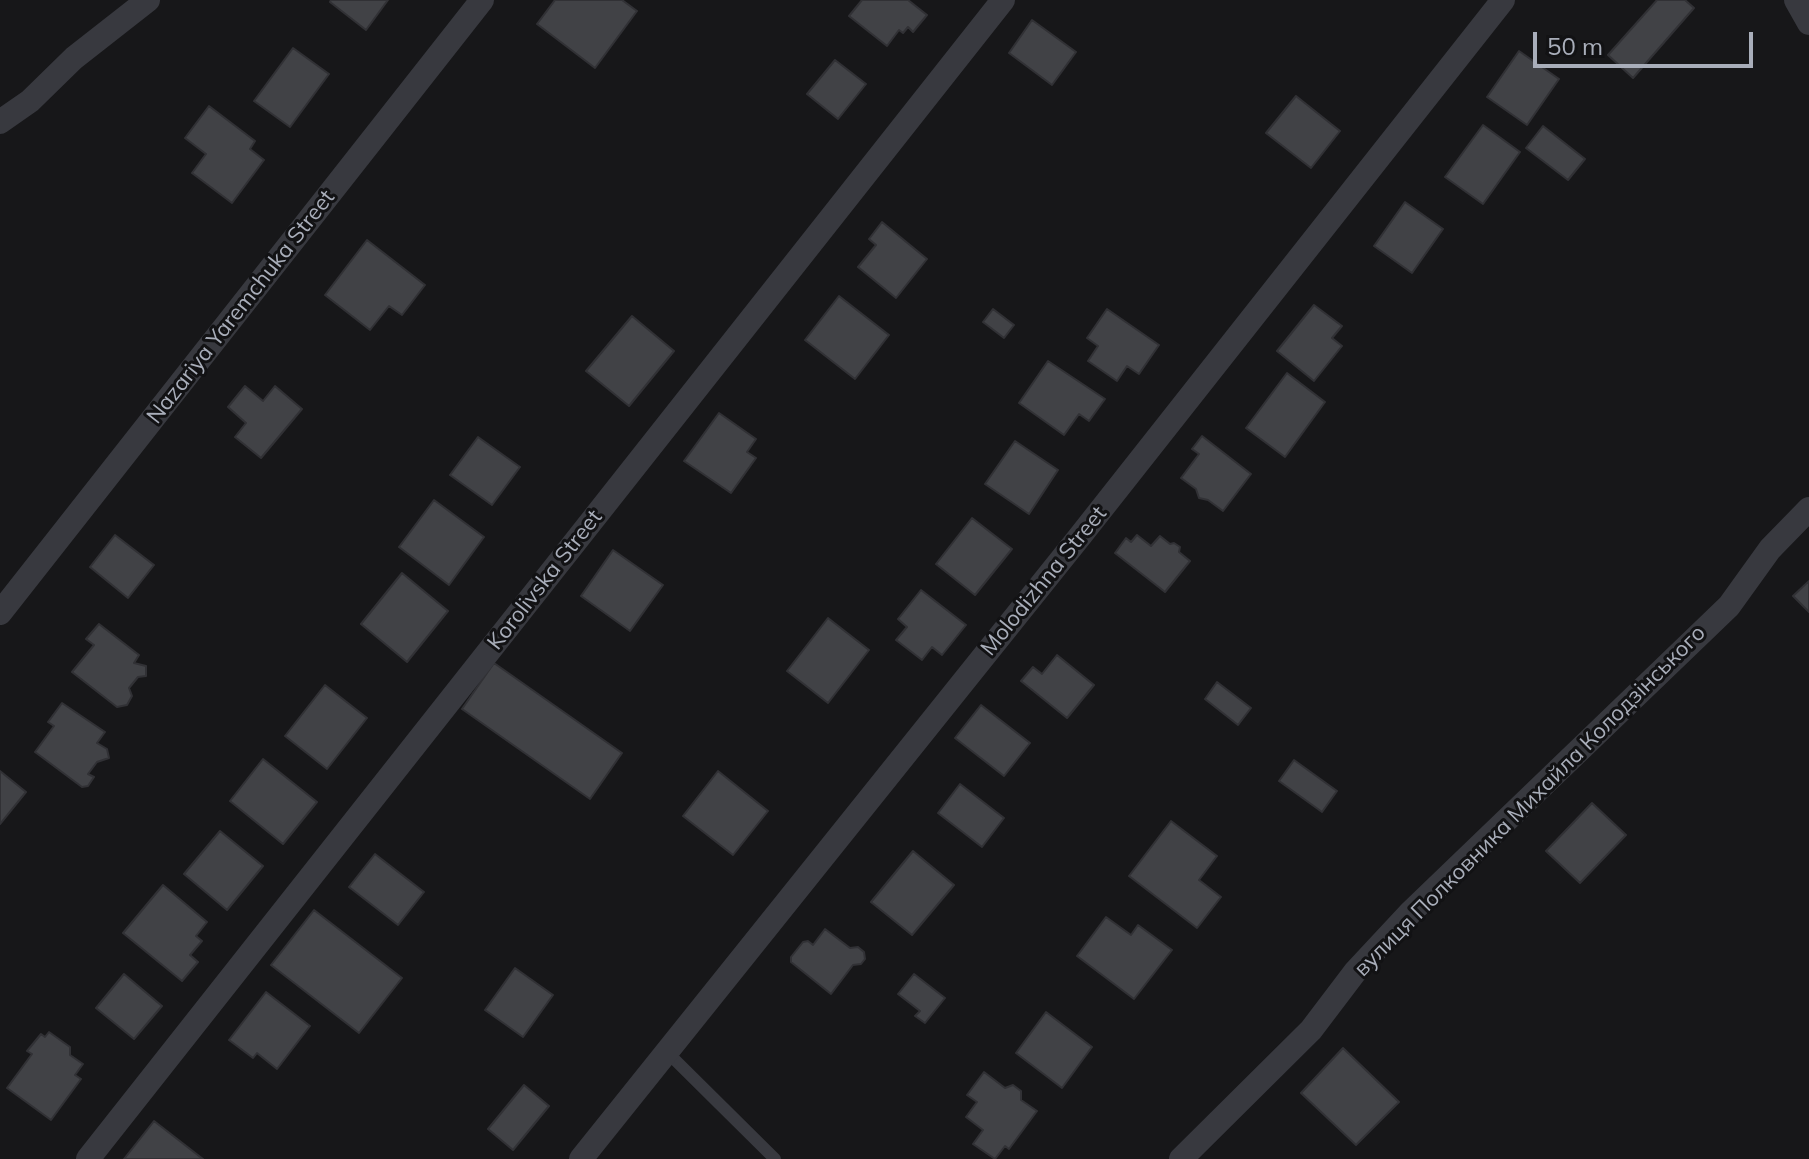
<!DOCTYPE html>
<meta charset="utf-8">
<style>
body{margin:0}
#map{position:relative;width:1809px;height:1159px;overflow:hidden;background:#171719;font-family:Mulish,sans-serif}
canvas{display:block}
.scale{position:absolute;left:1533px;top:32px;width:220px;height:36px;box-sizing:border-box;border:4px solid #a9aeba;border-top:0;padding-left:10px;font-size:24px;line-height:28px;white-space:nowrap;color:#a9aeba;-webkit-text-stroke:6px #121214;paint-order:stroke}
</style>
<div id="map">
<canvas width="1809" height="1159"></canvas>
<div class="scale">50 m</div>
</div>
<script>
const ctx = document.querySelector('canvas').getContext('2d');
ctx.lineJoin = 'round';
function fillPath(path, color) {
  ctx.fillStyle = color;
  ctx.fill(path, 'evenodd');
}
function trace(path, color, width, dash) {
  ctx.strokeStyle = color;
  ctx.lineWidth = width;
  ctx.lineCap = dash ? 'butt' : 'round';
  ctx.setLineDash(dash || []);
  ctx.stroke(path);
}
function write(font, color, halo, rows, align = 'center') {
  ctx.font = font + ' Mulish,sans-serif';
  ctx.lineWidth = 6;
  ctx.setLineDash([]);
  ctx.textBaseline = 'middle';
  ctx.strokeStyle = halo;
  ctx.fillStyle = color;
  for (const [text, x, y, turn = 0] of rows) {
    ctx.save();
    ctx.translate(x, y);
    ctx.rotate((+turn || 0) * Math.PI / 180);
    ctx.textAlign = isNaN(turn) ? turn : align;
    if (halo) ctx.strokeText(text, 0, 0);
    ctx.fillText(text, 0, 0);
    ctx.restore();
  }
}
const building = new Path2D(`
 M331 0H388L366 30 330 2Z
 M555 0H622L637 11 595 68 537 24Z
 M862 0H908L927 15 913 32 908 27 903 33 899 30 887 46 849 16Z
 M1657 0H1685L1694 8 1633 78 1608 55Z
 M1032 20 1076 52 1052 85 1009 53Z
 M293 48 329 74 290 127 254 101Z
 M1519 51 1559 79 1527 125 1487 97Z
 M835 60 866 84 838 119 807 94Z
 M1296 96 1340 131 1311 168 1266 133Z
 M209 106 255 141 250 149 264 160 232 203 192 173 206 154 185 138Z
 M1483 125 1520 152 1483 204 1445 177Z
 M1543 126 1585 159 1568 180 1526 148Z
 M1405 202 1443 229 1412 273 1374 246Z
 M882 222 927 259 896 298 858 267 876 245 869 239Z
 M367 240 425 285 402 315 389 306 370 330 325 295Z
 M839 296 889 335 855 379 805 340Z
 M1314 305 1342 326 1332 338 1342 346 1314 381 1277 351Z
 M993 309 1014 325 1004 338 983 322Z
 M1107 309 1159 345 1139 374 1127 366 1117 381 1088 361 1098 346 1087 338Z
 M632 316 674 351 629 406 586 371Z
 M1048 361 1105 399 1089 421 1079 414 1064 435 1019 403Z
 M1287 373 1325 402 1285 457 1246 428Z
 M245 386 263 401 275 386 302 409 261 458 235 437 246 423 228 407Z
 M719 413 756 439 747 452 756 458 731 493 684 461Z
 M1202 436 1251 474 1223 511 1208 500 1199 498 1196 489 1181 478 1199 454 1192 449Z
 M478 437 520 467 492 505 450 475Z
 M1015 441 1058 470 1029 514 985 484Z
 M434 500 484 537 449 585 399 547Z
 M972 518 1012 549 975 595 936 564Z
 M115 535 154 565 128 598 90 567Z
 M1137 535 1151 546 1160 536 1170 544 1174 543 1180 547 1179 552 1190 561 1165 592 1115 553 1126 538 1131 542Z
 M613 550 663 585 630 631 581 596Z
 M402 573 448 611 407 662 361 624Z
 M1809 581V612L1793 596Z
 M921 590 966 625 942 655 932 647 922 660 896 640 907 627 898 619Z
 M828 618 869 650 828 703 787 671Z
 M99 624 139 655 134 663 146 666V676L138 677 129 688 132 696 127 705 117 707 72 672 94 645 86 639Z
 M1057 655 1094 685 1067 718 1021 681 1033 667 1042 674Z
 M494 663 622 753 590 799 462 709Z
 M1217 682 1251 708 1238 725 1205 699Z
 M325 685 367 718 327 769 285 736Z
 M62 703 105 732 97 743 107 749 109 758 97 762 88 774 94 777 88 786 82 787 35 752 54 726 48 722Z
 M981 705 1030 743 1004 776 955 738Z
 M263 759 317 802 283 844 230 801Z
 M1294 760 1337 791 1322 812 1279 781Z
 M0 771 26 792 0 824Z
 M718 771 768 811 733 855 683 816Z
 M960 784 1004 818 982 847 938 813Z
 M1592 803 1626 835 1580 883 1546 851Z
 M1171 821 1217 856 1199 880 1221 897 1197 928 1129 876Z
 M220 831 263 866 227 910 184 874Z
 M913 851 954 885 912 935 871 902Z
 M375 854 424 892 398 925 349 887Z
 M163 885 207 922 196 936 202 941 190 955 198 962 182 981 123 933Z
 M314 910 402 978 359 1033 271 965Z
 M1106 917 1131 935 1138 925 1172 950 1134 999 1077 956Z
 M825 929 850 948 858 947 864 952 865 959 861 964 853 965 831 994 791 962V957L803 942 808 941 813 945Z
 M515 968 553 995 523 1037 485 1010Z
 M124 974 162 1006 134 1039 96 1008Z
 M914 974 945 998 925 1023 915 1016 920 1011 898 994Z
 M266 992 310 1026 277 1069 257 1053 253 1058 229 1040Z
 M1046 1012 1092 1047 1062 1088 1016 1053Z
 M49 1032 70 1047V1055L83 1064 75 1075 81 1079 51 1120 7 1088 32 1054 27 1051 41 1034 45 1037Z
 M1343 1048 1399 1102 1356 1145 1301 1093Z
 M984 1072 1005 1088 1013 1085 1021 1091V1100L1037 1111 1009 1149 1005 1146 995 1159 973 1144 983 1130 966 1117 977 1102 967 1095Z
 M524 1085 549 1106 513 1150 488 1129Z
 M154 1121 203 1159H124Z`);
fillPath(building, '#414246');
trace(building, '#313135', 2);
trace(new Path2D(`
 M666 1051 775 1159`), '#38393f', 12);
trace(new Path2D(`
 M1796 0 1809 23
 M0 122 30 101 74 58 148 0
 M0 613 482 0
 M88 1159 1003 0
 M581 1159 1081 535 1503 0
 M1181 1159 1311 1030 1355 972 1410 913 1729 606 1770 549 1809 509`), '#38393f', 24);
write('22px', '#a9aeba', '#121214', [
 ["Nazariya Yaremchuka Street",241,307,-52],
 ["Korolivska Street",545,580,-52],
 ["Molodizhna Street",1044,581,-51],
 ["вулиця Полковника Михайла Колодзінського",1530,801,-45]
]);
</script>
